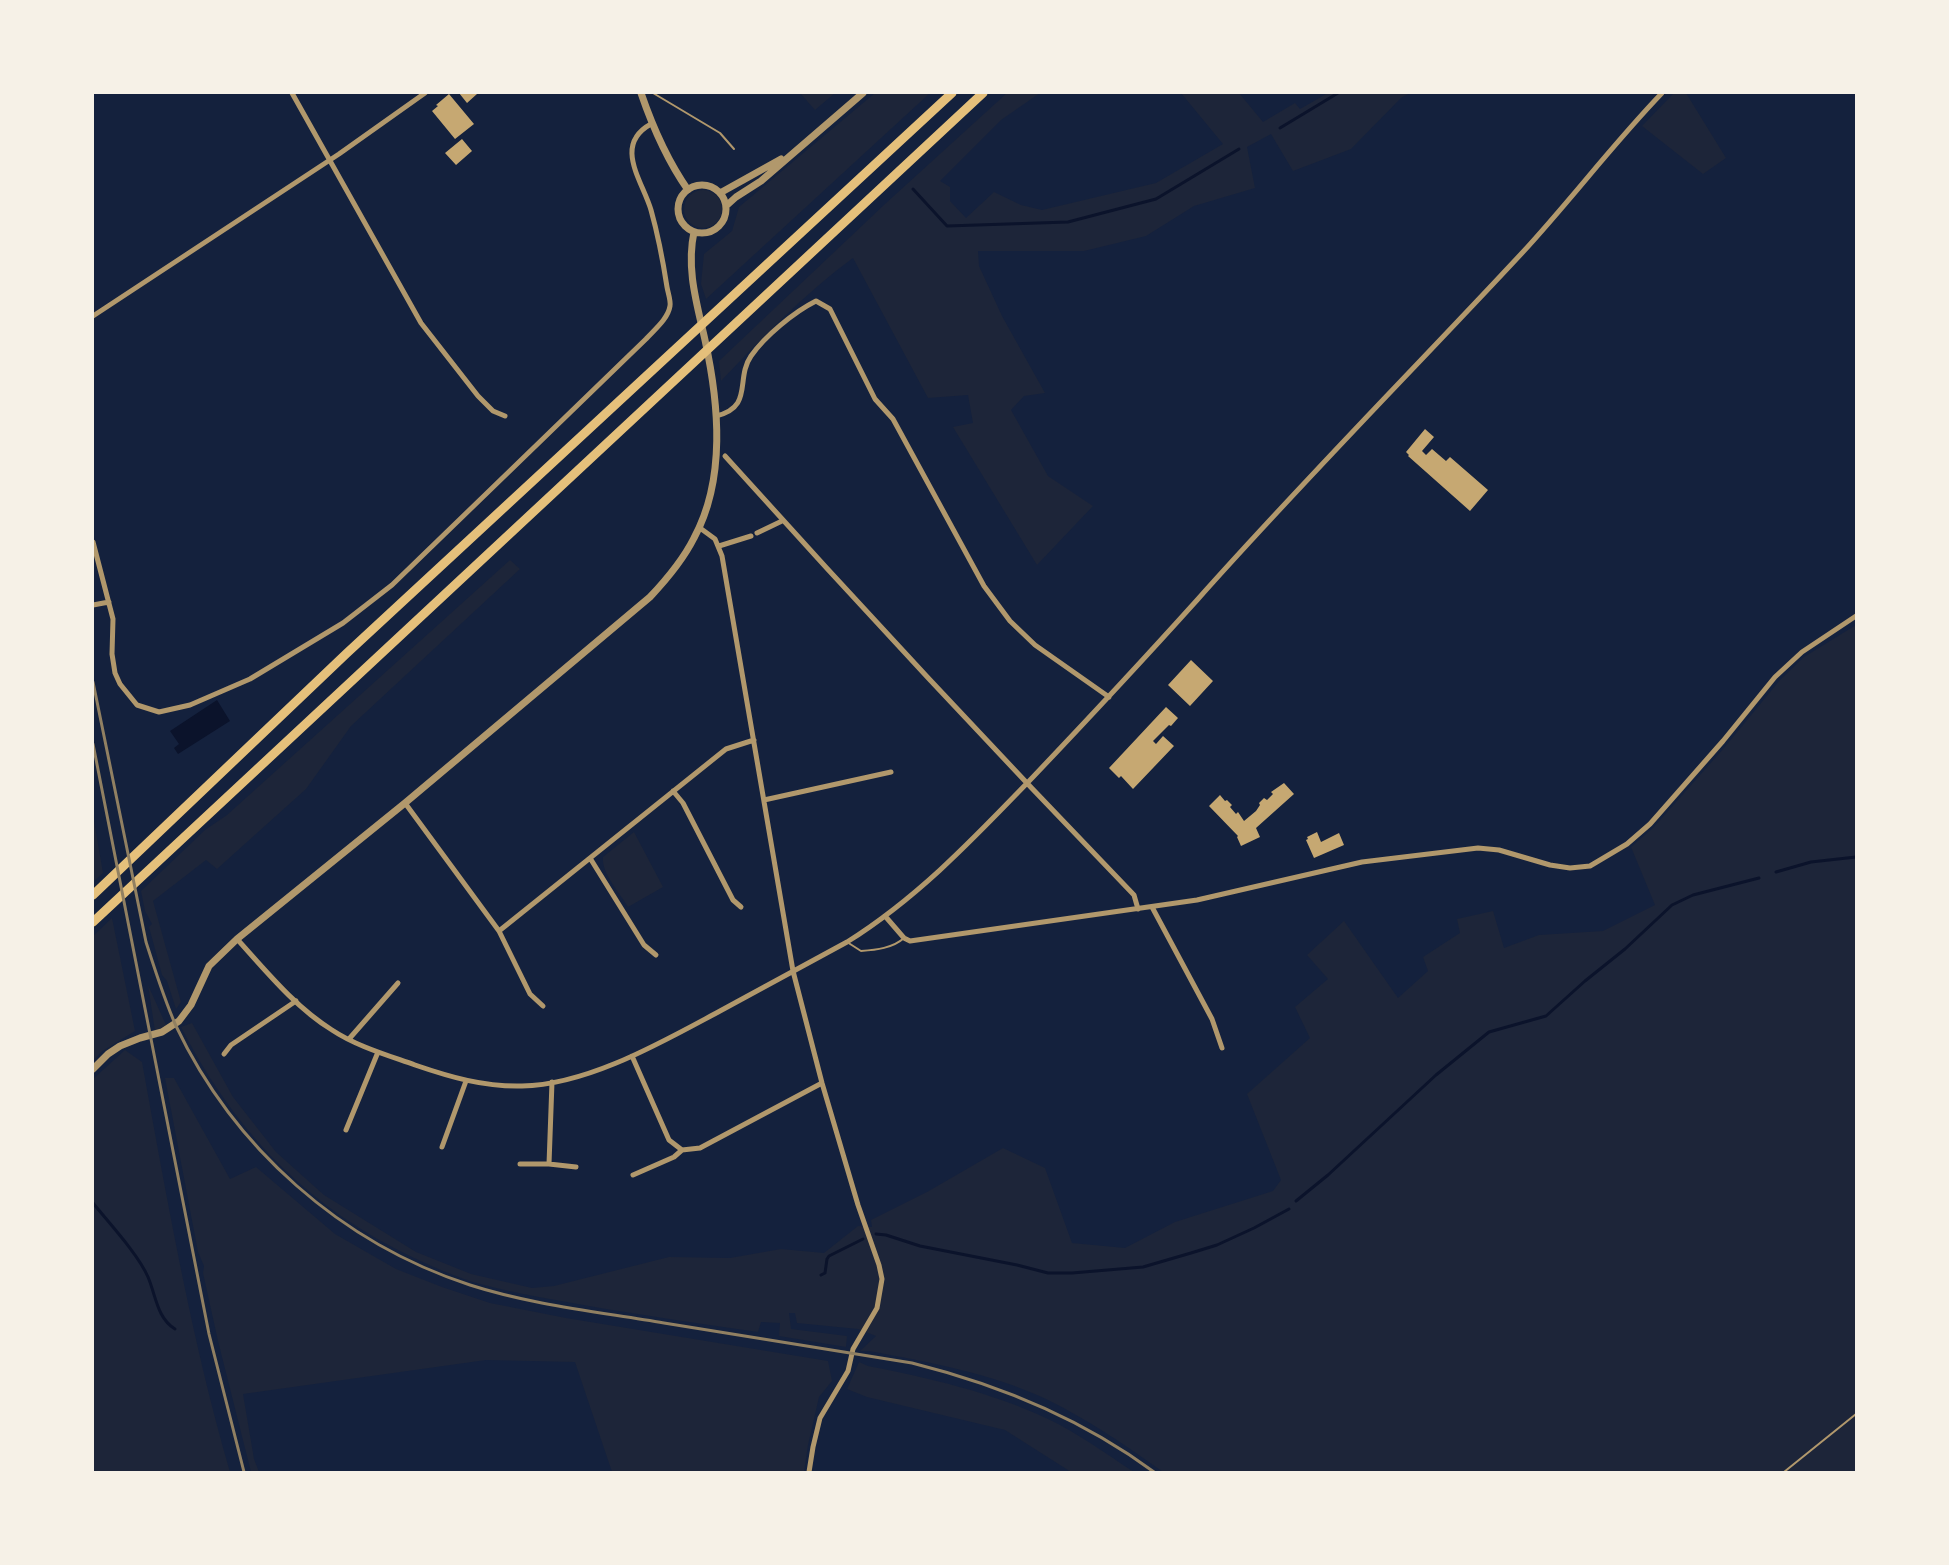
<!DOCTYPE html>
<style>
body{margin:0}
#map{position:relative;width:1949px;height:1565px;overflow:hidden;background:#14213d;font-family:"Golos Text",sans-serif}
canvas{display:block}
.frame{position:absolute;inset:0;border:94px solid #f6f1e7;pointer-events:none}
</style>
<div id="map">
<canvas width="1949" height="1565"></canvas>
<div class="frame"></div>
</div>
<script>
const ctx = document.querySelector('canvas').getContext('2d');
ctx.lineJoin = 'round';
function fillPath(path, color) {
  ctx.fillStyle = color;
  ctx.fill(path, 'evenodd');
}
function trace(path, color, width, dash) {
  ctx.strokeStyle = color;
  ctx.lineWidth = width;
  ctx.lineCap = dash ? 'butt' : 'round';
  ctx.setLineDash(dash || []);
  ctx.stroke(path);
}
fillPath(new Path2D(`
 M800 93H835L815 110Z
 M875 93H930L706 299 701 284 704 254 732 231 739 207Z
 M1007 93H1040L1001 120 940 181 950 187V201L966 218 994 192 1021 205 1042 210 1156 183 1223 144 1181 93H1239L1263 122 1295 103 1300 109 1328 93H1410L1401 98 1351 149 1293 171 1271 134 1247 147 1255 188 1194 206 1146 236 1084 251H978L979 266 1002 316 1045 393 1024 396 1011 410 1048 476 1093 506 1037 565 953 427 973 423 968 395 928 398 853 258C805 293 762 338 721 381L719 361 885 204Z
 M1674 93H1686L1726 158 1703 174 1642 126Z
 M684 209a19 19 0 1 1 38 0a19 19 0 1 1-38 0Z
 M510 560 520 569 351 726 306 789 217 869 206 860 153 901 181 1002 176 1009 167 981 162 975 149 927 152 924 145 911 141 891 205 830 227 815Z
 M1856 625V1472H1163C1127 1446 1087 1419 1046 1399 990 1373 929 1362 869 1351H860L876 1336 858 1329 797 1323 795 1313H789L791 1329 847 1336 846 1347 779 1336 780 1323 761 1322 758 1332C707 1325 657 1317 606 1309 561 1301 516 1294 473 1282 446 1273 419 1261 394 1248 297 1197 230 1123 181 1027L192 1023 233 1097 276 1152 324 1195 416 1252 471 1274 532 1288 554 1286 669 1257 730 1258 781 1249 824 1253 858 1226 872 1227 871 1220 927 1192 1003 1148 1045 1168 1072 1243 1125 1248 1175 1222 1273 1191 1281 1180 1247 1094 1310 1038 1295 1007 1328 979 1307 955 1344 921 1398 998 1428 971 1423 957 1460 933 1457 919 1493 911 1504 948 1539 935 1603 931 1655 905 1631 847 1653 828 1724 748 1780 680 1804 657Z
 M93 815 103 873 93 882Z
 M634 832 663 887 628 907C620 893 601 873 603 857Z
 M112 918 135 1031 101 1052 93 1061V936Z
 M148 985 166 1025 155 1031Z
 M125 1050 142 1062C167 1199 191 1338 230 1472H93V1079Z
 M165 1078H174L230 1179 256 1167 335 1234 396 1269 442 1287 490 1303 566 1318 828 1361 832 1381 819 1397 808 1445 804 1472H612L575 1362 486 1360 243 1394 254 1459 259 1472H251L218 1341 203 1273 204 1266 198 1252Z
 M859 1362 868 1366C929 1378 991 1392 1048 1419 1078 1433 1106 1454 1134 1472H1071L1005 1430 867 1397 847 1389Z`), '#1d2539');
fillPath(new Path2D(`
 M217 700 230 721 178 754 174 748 179 744 170 731Z`), '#0b132b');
trace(new Path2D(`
 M1280 128 1338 93
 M913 189 947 226 1068 222 1156 199 1239 149
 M1776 872 1811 862 1856 857
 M1296 1201 1328 1175 1436 1075 1489 1032 1546 1016 1585 981 1625 949 1672 905 1693 895 1759 878
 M93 1203C109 1223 138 1254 148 1277 156 1296 157 1318 175 1329
 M876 1234 886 1235 920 1246 1017 1265 1048 1273H1072L1143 1267 1191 1253 1217 1245 1254 1228 1289 1209
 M821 1275 825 1273 827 1259 829 1256 863 1239`), '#0b132b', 3);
fillPath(new Path2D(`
 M459 93H476L477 94 467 103Z
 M449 94 474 124 455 139 432 111 438 106 436 105Z
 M462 139 472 151 456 165 445 153Z
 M1425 429 1434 437 1422 451 1426 455 1432 449 1446 461 1450 457 1488 490 1470 511 1408 456 1409 455 1406 452Z
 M1191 660 1213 681 1190 706 1168 685Z
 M1166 707 1178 718 1171 726 1169 725 1153 741 1156 744 1163 736 1174 746 1133 789 1121 776 1119 778 1109 768Z
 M1284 783 1294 794 1256 828 1260 837 1241 846 1237 837 1238 836 1209 806 1220 795 1225 801 1227 800 1232 805 1230 807 1236 814 1238 812 1244 821 1256 811 1260 805 1259 803 1264 798 1267 800 1273 794 1271 792Z
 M1317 832 1321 842 1339 833 1344 845 1314 858 1306 840 1308 839 1307 837Z`), '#c6a872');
trace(new Path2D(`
 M653 93 720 133 734 149
 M847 942 861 951C876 950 893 948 904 938
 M1784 1472 1856 1414`), '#b1986c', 2);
trace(new Path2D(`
 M292 93 421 323 478 396 493 411 505 416
 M93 316 339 154 425 93
 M716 416C754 407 735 379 751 356 765 336 794 312 816 301L830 309 875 399 893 419 984 586 1010 621 1035 645 1109 697
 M725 456C859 605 995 751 1134 895L1138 909
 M700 528 715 539 722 556 793 971 822 1083 858 1205 879 1265 882 1279 877 1308 853 1349 848 1371 820 1418 813 1447 809 1472
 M757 533 782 521
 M93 542 113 619 112 654 115 673 120 684 137 705 159 712 190 705 250 679 343 623 392 585 646 339C654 330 668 319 670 306 671 301 668 293 667 287 663 261 658 235 651 210 642 180 613 145 651 124
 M719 546 751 536
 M93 605 109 602
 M673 791 683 803 733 900 741 907
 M764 800 891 772
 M405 803 499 931 530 994 543 1006
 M590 858 644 945 656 955
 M1152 907 1212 1019 1222 1048
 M885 916 904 938 910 941 1197 900 1362 862 1478 848 1499 850 1550 865 1570 868 1590 866 1627 844 1650 824 1723 741 1775 677 1802 652 1856 616
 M499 931 726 749 754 740
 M237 939C266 971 295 1007 332 1030 356 1046 387 1055 415 1065 450 1077 484 1087 522 1086 588 1085 662 1042 720 1011 762 988 805 965 847 942 919 897 975 837 1033 777 1089 718 1144 659 1198 599 1303 481 1414 369 1522 253 1570 201 1613 144 1662 93
 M349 1039 398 983
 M224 1054 231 1045 296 1001
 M632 1056 669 1140 682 1150 700 1148 822 1083
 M552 1082 549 1164 576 1167
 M346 1130 378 1052
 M442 1147 466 1081
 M520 1164H549
 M633 1175 674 1157 682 1150`), '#b1986c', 5);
trace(new Path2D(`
 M641 93C653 128 667 160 688 190
 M678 209a24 24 0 1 1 48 0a24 24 0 1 1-48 0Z
 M720 193 781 159
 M726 206 736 197 761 181 863 93
 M93 1069 108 1054 120 1046 140 1038 162 1032 179 1021 191 1005 209 966 237 939 405 803 650 597C667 579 683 560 694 538 726 479 719 404 705 340 697 304 686 269 694 232`), '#b1986c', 7);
trace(new Path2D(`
 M93 895 347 653 952 93
 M93 922 983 93`), '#e5c07b', 9);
trace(new Path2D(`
 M93 682 146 942C155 970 164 999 176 1026 234 1148 341 1243 470 1285 532 1305 600 1312 664 1323 747 1336 830 1349 912 1363 1000 1385 1081 1418 1154 1472
 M93 744 209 1334 244 1472`), '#918062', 3);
</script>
